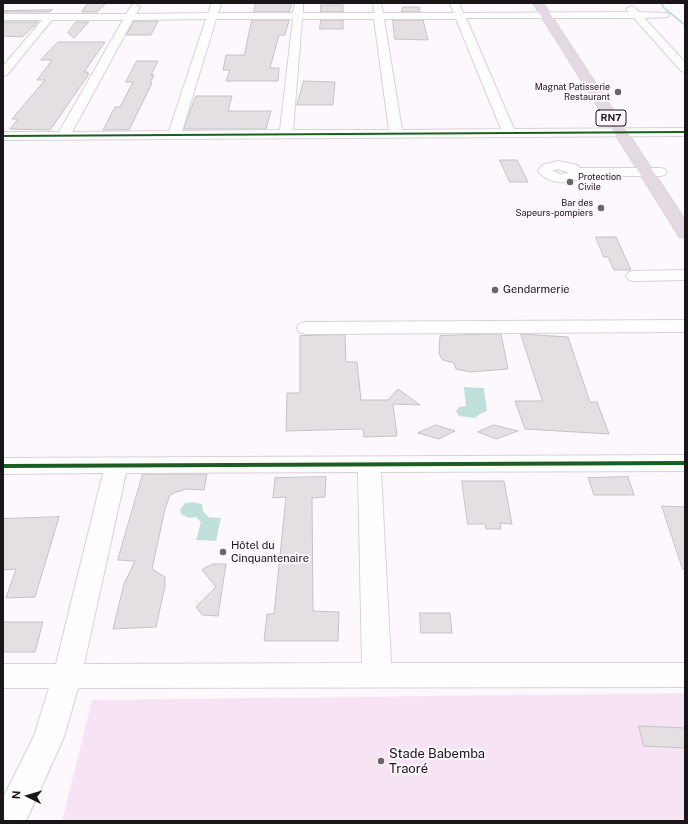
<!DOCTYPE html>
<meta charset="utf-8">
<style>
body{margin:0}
#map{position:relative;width:688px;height:824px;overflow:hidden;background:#fdf8fd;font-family:"Public Sans",sans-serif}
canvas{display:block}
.frame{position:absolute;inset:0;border:4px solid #191619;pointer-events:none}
.north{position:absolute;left:8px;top:776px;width:40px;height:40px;-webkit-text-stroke:3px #fff6fe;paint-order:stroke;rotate:275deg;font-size:11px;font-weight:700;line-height:16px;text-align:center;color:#191619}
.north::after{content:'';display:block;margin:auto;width:14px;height:18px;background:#191619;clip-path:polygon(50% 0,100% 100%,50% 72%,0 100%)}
</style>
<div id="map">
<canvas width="688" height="824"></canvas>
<div class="frame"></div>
<div class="north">N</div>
</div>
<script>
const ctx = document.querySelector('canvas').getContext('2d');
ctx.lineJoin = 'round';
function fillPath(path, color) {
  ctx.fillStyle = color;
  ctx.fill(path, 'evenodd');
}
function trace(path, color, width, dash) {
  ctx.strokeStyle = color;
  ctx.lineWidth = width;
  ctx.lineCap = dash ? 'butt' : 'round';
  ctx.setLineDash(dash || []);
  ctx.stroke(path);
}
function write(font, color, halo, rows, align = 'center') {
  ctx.font = font + ' "Public Sans",sans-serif';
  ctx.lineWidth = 4;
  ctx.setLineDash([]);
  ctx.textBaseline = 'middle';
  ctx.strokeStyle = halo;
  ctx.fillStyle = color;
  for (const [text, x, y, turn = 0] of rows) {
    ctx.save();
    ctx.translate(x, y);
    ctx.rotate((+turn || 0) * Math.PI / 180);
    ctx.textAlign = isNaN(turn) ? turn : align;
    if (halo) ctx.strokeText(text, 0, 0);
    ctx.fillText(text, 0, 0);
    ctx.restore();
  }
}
fillPath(new Path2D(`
 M685 693V821H62L92 700Z`), '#f6e4f5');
fillPath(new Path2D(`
 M464 387 484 388 487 411 480 414 475 418 459 416 456 411 459 407 466 406Z
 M193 502 202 504 203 511 208 517 221 518 216 541 196 540 201 522 196 517 189 518 181 514 180 510 185 503Z`), '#bfe0db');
trace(new Path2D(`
 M664 3 662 5 664 8 685 25`), '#bfe0db', 2);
const building = new Path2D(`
 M88 3H106L97 12H82Z
 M256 3H292L289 12H254Z
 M321 5H343V12H321Z
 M403 7H419L420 12H402Z
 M52 10 49 12H3V11Z
 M252 20H289L285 35H279L270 68H279L278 81H226L230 70H223L226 55H244Z
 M321 20H343V29H320Z
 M393 20H423L428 40 395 39Z
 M134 21H158L151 35H127Z
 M3 22H38L22 37 3 36Z
 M76 22H89L74 38 68 33Z
 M58 42H105L84 72H88L87 74H89L50 130 10 129 18 119H12L45 80H37L52 60H41Z
 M137 61H158L151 75H154L150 83H152L129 130H103L115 107H120L133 82H126Z
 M304 81 335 82 333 105H297Z
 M196 96H232L228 111H271L266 129H184Z
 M500 160H517L528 182H510Z
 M596 237H616L631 270H614L608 257H604Z
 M501 334 508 369 470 372 456 369 454 363 443 360 439 354 440 336Z
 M521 334 568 337 590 402H597L609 434 525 429 515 401H542Z
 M345 335 346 362H357L361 400H388L398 389 420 405 393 404 397 436 364 437 363 429 286 431 287 393H300V336Z
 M436 425 455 431 439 439 418 433Z
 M494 425 518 431 496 439 478 432Z
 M143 474H207L204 490 187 489 176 492 170 495 165 509 152 569 165 577V586L156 627 113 629 124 584 135 561 118 560Z
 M326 477 325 497 312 498 313 611 339 612 338 641H264L267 614H274L286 497 273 498 275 478Z
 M628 477 634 495H594L588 478Z
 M462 481H504L512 524 500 523 501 529H486L485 524H468Z
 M662 506 685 507V568L683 569Z
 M59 517 35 597 6 598 16 569 3 570V519Z
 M213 564H226L218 616 202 615 196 607 216 587 202 570Z
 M420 613H450L452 633H421Z
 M3 622H43L35 652H3Z
 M639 726 685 728V748L644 746Z`);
fillPath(building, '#e3dfe2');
trace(building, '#c5c1c5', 1);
const minor = new Path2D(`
 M212 3 221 4 218 13H293L295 3H303V13H374L373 3H381L383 13H454L450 4 459 3 463 13 629 12 626 9 631 6 634 7 639 12 667 13 669 15 667 17 644 18 685 62V72L681 71 634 18H466L514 129 685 128V136L3 140V132H59L123 20H52L7 75 3 76V66L42 20H3V14H126L132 5 135 4 140 7 136 14 208 13ZM206 19 169 131 72 132 133 20ZM216 19H293L280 130 182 131ZM302 19H374L389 130H293ZM384 19H456L501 129 402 130Z
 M558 161 577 165 580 168H660L665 169 667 172 665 175 660 176H582C570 186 547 184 538 171L542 165ZM558 169 569 173 560 174 553 171Z
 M685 270V280L635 281 629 280 626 276 629 272 635 271Z
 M685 320V332L306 334 299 332 297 328 299 324 306 322Z
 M685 455V471L381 472 391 663H685V687L78 688 64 737 26 821H3V798L34 736 49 688H3V664H56L103 473 3 474V458ZM358 472 362 663 84 664 126 473Z`);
const highway = new Path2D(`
 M533 3H543L685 220V238L679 237 677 233Z`);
trace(minor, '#d7d2d6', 2);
trace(highway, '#d9d7d9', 2);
fillPath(minor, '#fffeff');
fillPath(highway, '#e4d8e3');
fillPath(new Path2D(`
 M685 131V133L3 137V135Z
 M685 461V465L3 468V464Z`), '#1b5e20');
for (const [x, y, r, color] of [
 [618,92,4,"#696569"],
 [570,182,4,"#696569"],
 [601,208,4,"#696569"],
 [495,290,4,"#696569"],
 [223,552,4,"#696569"],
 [381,761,4,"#696569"]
]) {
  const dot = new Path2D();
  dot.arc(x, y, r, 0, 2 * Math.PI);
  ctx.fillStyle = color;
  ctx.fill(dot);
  trace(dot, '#fff6fe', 1.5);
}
write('9px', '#191619', '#fff6fe', [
 ["Magnat Patisserie",610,87],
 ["Restaurant",610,97],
 ["Protection",578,177,"left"],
 ["Civile",578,187,"left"],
 ["Bar des",593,203],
 ["Sapeurs-pompiers",593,213]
], 'right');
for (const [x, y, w] of [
 [611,118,30]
]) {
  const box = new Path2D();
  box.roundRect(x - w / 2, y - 8, w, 16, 3);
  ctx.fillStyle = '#fff6fe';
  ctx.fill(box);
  trace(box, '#191619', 1);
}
write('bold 10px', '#191619', null, [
 ["RN7",611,118]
]);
write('11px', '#191619', '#fff6fe', [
 ["Gendarmerie",503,290],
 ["Hôtel du",231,546],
 ["Cinquantenaire",231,559]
], 'left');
write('13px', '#191619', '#fff6fe', [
 ["Stade Babemba",389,754],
 ["Traoré",389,769]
], 'left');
</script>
